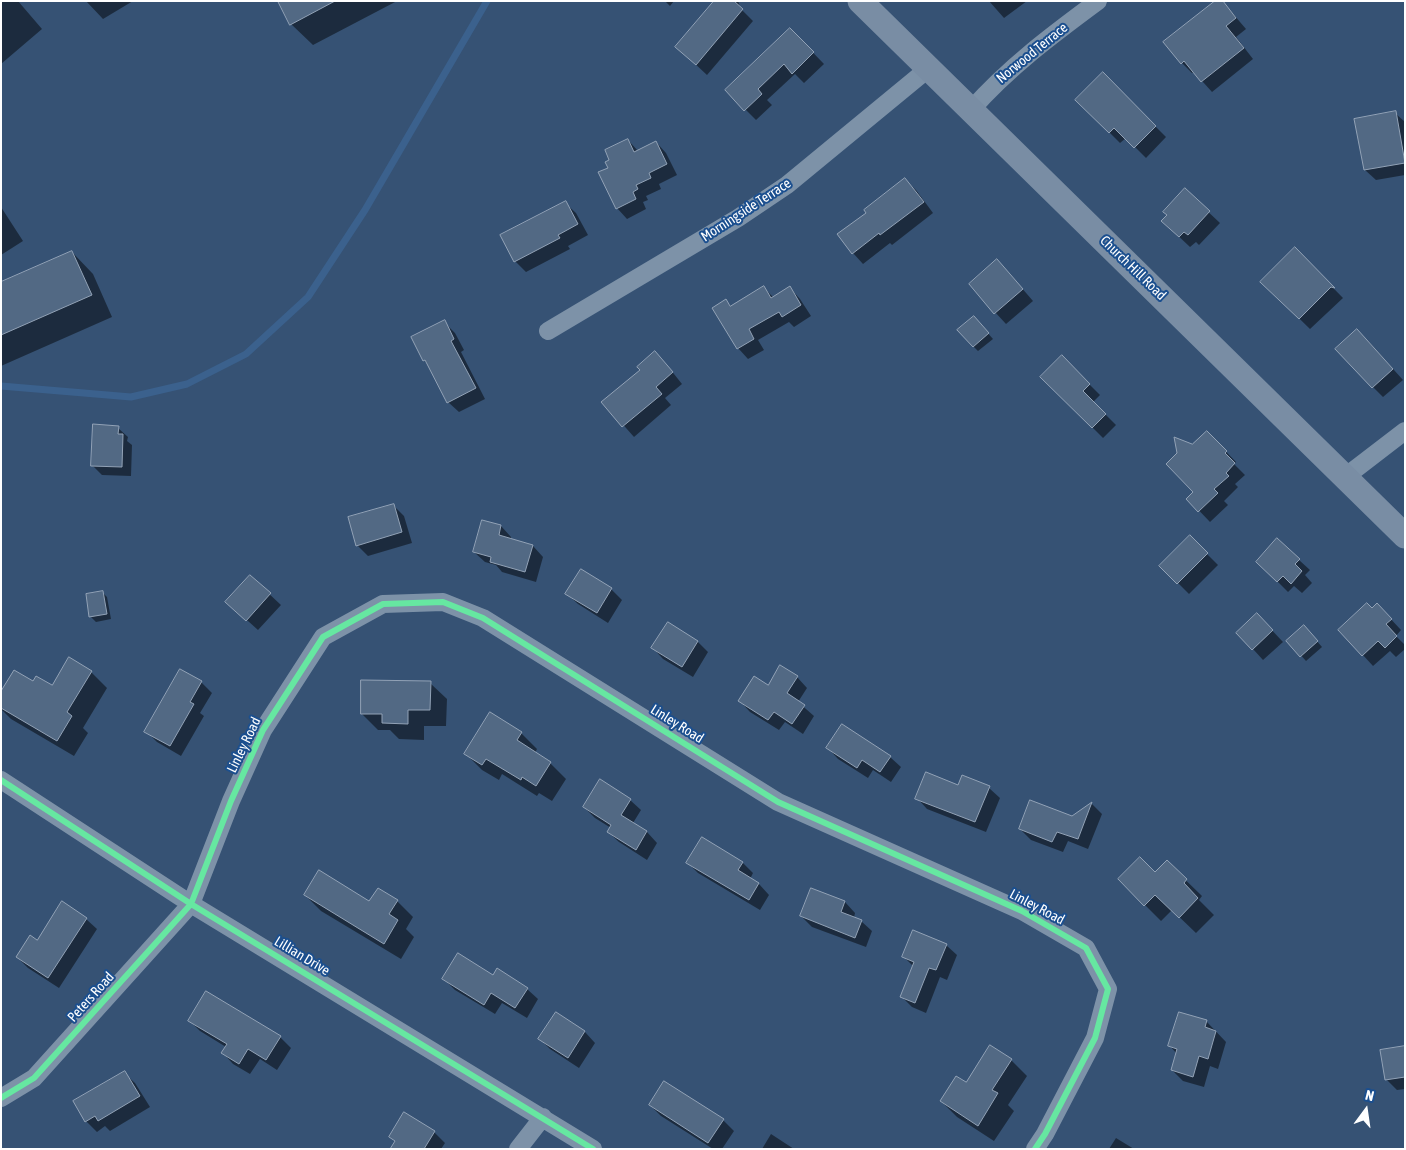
<!DOCTYPE html>
<style>
body{margin:0}
#map{position:relative;width:1406px;height:1150px;overflow:hidden;background:#365274;font-family:"Asap Condensed",sans-serif}
canvas{display:block}
.frame{position:absolute;inset:0;border:2px solid #fff;pointer-events:none}
.north{position:absolute;left:1341px;top:1085px;width:50px;height:50px;-webkit-text-stroke:4px #1b4f8f;paint-order:stroke;rotate:14deg;font-size:14px;font-weight:700;line-height:20px;text-align:center;color:#fff}
.north::after{content:'';display:block;margin:auto;width:18px;height:22px;background:#fff;clip-path:polygon(50% 0,100% 100%,50% 72%,0 100%)}
</style>
<div id="map">
<canvas width="1406" height="1150"></canvas>
<div class="frame"></div>
<div class="north">N</div>
</div>
<script>
const ctx = document.querySelector('canvas').getContext('2d');
ctx.lineJoin = 'round';
function fillPath(path, color) {
  ctx.fillStyle = color;
  ctx.fill(path, 'evenodd');
}
function trace(path, color, width, dash) {
  ctx.strokeStyle = color;
  ctx.lineWidth = width;
  ctx.lineCap = dash ? 'butt' : 'round';
  ctx.setLineDash(dash || []);
  ctx.stroke(path);
}
function write(font, color, halo, rows, align = 'center') {
  ctx.font = font + ' "Asap Condensed",sans-serif';
  ctx.lineWidth = 4;
  ctx.setLineDash([]);
  ctx.textBaseline = 'middle';
  ctx.strokeStyle = halo;
  ctx.fillStyle = color;
  for (const [text, x, y, turn = 0] of rows) {
    ctx.save();
    ctx.translate(x, y);
    ctx.rotate((+turn || 0) * Math.PI / 180);
    ctx.textAlign = isNaN(turn) ? turn : align;
    if (halo) ctx.strokeText(text, 0, 0);
    ctx.fillText(text, 0, 0);
    ctx.restore();
  }
}
fillPath(new Path2D(`
 M1 1H18L42 29 1 64Z
 M86 1H133L103 19Z
 M279 1H397L313 45 291 24Z
 M665 1H674L670 6Z
 M715 1H738L741 9 753 21 707 75 677 47Z
 M989 1H1027L1004 18Z
 M1222 1 1246 29 1236 37 1253 59 1212 92 1194 72 1192 73 1182 63Z
 M790 29 824 64 804 83 795 74 767 100 772 105 756 120 726 90Z
 M1103 74 1166 137 1146 158 1126 138 1120 143 1077 100Z
 M1395 113 1405 122V175L1376 180 1365 170Z
 M628 140 638 151 656 142 666 153 677 175 659 184 661 189 646 196 648 200 643 202 646 209 627 219 617 208 609 168Z
 M905 180 916 190 933 213 892 245 890 243 863 264 853 253 868 213Z
 M1185 190 1220 223 1199 245 1196 242 1190 247 1173 231Z
 M565 203 576 213 588 235 568 246 570 249 526 272 515 261 502 236Z
 M1 207 23 241 1 255Z
 M1295 249 1343 298 1310 329 1262 282Z
 M72 252 93 274 112 317 1 366V284Z
 M1008 272 1033 301 1006 324 970 285Z
 M763 287 774 298 790 288 800 299 811 316 794 327 789 322 758 340 764 350 748 359 738 348 726 301 731 306Z
 M444 322 455 333 464 350 461 352 485 399 459 412 448 402 430 366 424 360Z
 M979 323 993 339 978 351 973 346Z
 M1368 341 1403 380 1383 397 1373 387Z
 M1062 357 1100 395 1093 402 1116 425 1103 438 1042 377Z
 M666 364 682 384 665 398 671 405 634 437 603 402 642 370Z
 M118 428 128 437 127 441 132 445 131 476 102 475 92 465Z
 M1207 432 1236 462 1234 464 1245 475 1235 484 1238 487 1224 501 1228 505 1210 522 1188 499 1195 492 1179 454 1193 445Z
 M393 505 404 516 412 543 368 556 357 545Z
 M483 521 501 526 511 537V540L533 546 543 557 536 582 502 572 496 565 485 562 474 552Z
 M1190 537 1218 565 1189 594 1161 566Z
 M1299 560 1310 570 1305 575 1312 583 1302 593 1294 586 1288 592 1258 562Z
 M250 576 281 605 258 630 238 612Z
 M611 589 622 600 608 623 578 604 567 594Z
 M102 592 107 597 111 619 96 622 91 617Z
 M1373 610 1388 616 1401 630 1396 636 1405 645V649L1396 657 1390 651 1373 666 1340 630Z
 M1268 626 1283 642 1263 660 1253 649Z
 M1309 632 1322 647 1306 661 1288 641Z
 M698 642 708 652 693 677 663 659 653 648Z
 M91 672 107 688 83 728 88 733 74 756 11 719 1 709V693L34 683 52 687Z
 M797 677 807 688 798 702 814 716 803 734 785 722 779 730 750 712 740 701 768 687Z
 M201 682 212 693 200 713 204 716 181 756 157 742 146 731Z
 M430 683 447 699 446 726H424V740L399 739 390 730H378L362 714Z
 M521 733 537 749 535 753 550 763 566 779 552 801 539 793 537 796 502 774 499 780 482 770 466 754Z
 M828 748 890 757 901 767 891 782 873 770 868 778 838 759Z
 M959 787 989 788 1000 798 986 832 927 809 917 798Z
 M630 800 641 810 633 823 647 832 657 843 647 860 619 842 608 832 611 828 595 818 584 807Z
 M1092 804 1102 814 1088 849 1068 841 1063 852 1031 840 1020 829 1073 817Z
 M702 838 743 863 753 873 750 879 759 884 769 895 760 910 698 873 688 863Z
 M1167 862 1202 896 1199 900 1214 915 1196 933 1172 910 1161 921 1119 879 1155 874Z
 M812 889 845 902 855 913 854 918 861 921 872 931 866 947 812 927 801 916Z
 M305 895 370 903 397 901 413 917 406 929 414 937 401 959 321 911Z
 M86 919 97 929 59 988 28 968 17 957 37 942Z
 M946 945 957 955 947 980 940 977 926 1013 912 1007 902 997 913 966 904 957Z
 M493 976 527 989 538 999 527 1018 502 1003 495 1014 455 990 444 979Z
 M1180 1013 1207 1022 1226 1042 1218 1069 1210 1066 1204 1087 1183 1081 1172 1070 1177 1054 1170 1046Z
 M556 1014 585 1032 595 1043 579 1068 550 1049 540 1039Z
 M189 1020 280 1037 291 1048 277 1070 260 1059 250 1074 233 1064 223 1053 226 1047 200 1031Z
 M1405 1047V1089L1397 1090 1386 1079Z
 M1011 1060 1027 1076 1008 1105 1014 1111 994 1141 957 1117 941 1101 966 1084Z
 M124 1073 135 1083 150 1107 110 1131 105 1126 97 1132 86 1121Z
 M650 1105 723 1120 734 1131 722 1149H713L661 1116Z
 M434 1132 445 1143 441 1149H403L390 1137Z
 M771 1134 794 1149H762Z
 M1116 1138 1134 1149H1109Z`), '#0007');
trace(new Path2D(`
 M1 386 131 397 187 384 246 354 308 297 365 210 487 1`), '#3b618d', 7);
const building = new Path2D(`
 M278 1H335L290 25Z
 M714 1H734L743 9 696 65 675 47Z
 M1215 1H1223L1236 18 1226 26 1244 48 1201 82 1184 61 1181 64 1163 42Z
 M790 28 814 52 792 74 784 64 758 89 762 94 744 111 725 90Z
 M1103 72 1156 126 1134 148 1114 128 1109 133 1075 100Z
 M1396 111 1405 163 1364 170 1354 119Z
 M628 139 634 152 656 141 667 164 649 173 651 178 636 185 638 189 633 192 636 199 616 209 598 172 608 168 605 162 609 160 605 150Z
 M905 178 924 202 880 235 879 233 852 254 837 234 866 213 864 210Z
 M1185 188 1210 211 1188 235 1184 232 1179 237 1161 221 1167 215 1163 212Z
 M566 201 578 224 558 235 560 238 514 262 500 235Z
 M1295 247 1335 288 1331 287 1299 319 1260 282Z
 M72 251 92 295 1 335V282Z
 M997 259 1023 289 994 314 969 284Z
 M764 286 771 298 790 286 801 305 782 317 779 312 749 329 754 339 737 349 712 308 726 299 730 306Z
 M974 316 989 333 973 347 957 330Z
 M445 320 454 339 451 341 476 388 447 403 425 360 423 361 411 337Z
 M1357 329 1393 369 1372 388 1335 349Z
 M655 351 673 372 656 387 662 394 622 427 601 402 640 370 637 367Z
 M1062 355 1090 384 1083 391 1106 414 1092 428 1040 377Z
 M93 424 119 426 118 434H123L122 467 91 466Z
 M1207 431 1227 451 1225 453 1235 463 1226 473 1229 476 1214 489 1218 493 1198 512 1186 499 1193 492 1166 464 1177 453 1174 437 1192 444Z
 M394 504 402 532 356 546 348 517Z
 M482 520 501 525 499 535 533 545 525 572 490 562 491 557 473 552Z
 M1190 535 1208 553 1177 584 1159 566Z
 M1277 538 1300 559 1295 564 1302 571 1291 584 1283 576 1277 582 1256 562Z
 M581 569 612 588 597 613 565 594Z
 M250 575 271 593 246 621 225 602Z
 M103 591 107 614 89 617 86 594Z
 M1367 603 1372 608 1377 603 1392 619 1386 624 1397 636 1385 648 1378 641 1362 656 1338 630Z
 M1257 613 1273 630 1252 650 1236 633Z
 M668 622 698 641 682 667 651 648Z
 M1304 625 1318 641 1300 657 1286 641Z
 M69 657 92 671 67 712 72 716 57 741 1 708V691L14 670 33 681 36 676 52 685Z
 M780 665 798 676 787 693 805 705 792 724 774 712 768 720 738 701 754 676 768 685Z
 M180 669 202 681 190 702 194 704 170 746 144 732Z
 M361 680 431 681 430 710H408V724L382 723V714H361Z
 M490 712 522 732 517 740 551 762 536 786 522 777 521 780 486 759 482 765 464 754Z
 M842 724 891 756 880 772 862 760 857 768 826 748Z
 M926 772 958 785 962 775 990 786 975 822 915 799Z
 M600 779 631 799 621 815 647 831 636 850 607 832 611 825 583 807Z
 M1030 800 1072 816 1092 802 1078 839 1057 832 1052 842 1019 829Z
 M702 837 743 862 738 870 759 883 749 900 686 863Z
 M1140 857 1155 872 1167 860 1187 879 1184 883 1198 898 1179 918 1155 895 1144 906 1118 879Z
 M319 870 369 901 378 888 398 900 389 914 398 920 384 944 304 895Z
 M811 888 845 901 841 912 862 920 855 938 800 916Z
 M62 901 87 918 48 978 16 957 30 935 37 940Z
 M913 930 947 944 936 970 929 968 915 1003 900 997 914 962 902 957Z
 M458 953 493 975 497 968 528 988 515 1008 491 993 484 1005 442 979Z
 M206 991 281 1036 266 1060 248 1049 239 1064 221 1053 227 1044 188 1021Z
 M556 1012 585 1031 568 1058 538 1039Z
 M1179 1012 1207 1020 1205 1027 1216 1031 1208 1059 1199 1056 1193 1077 1171 1070 1177 1049 1168 1046Z
 M990 1045 1012 1059 992 1090 998 1093 978 1126 940 1101 956 1076 966 1082Z
 M1405 1046V1077L1385 1080 1380 1050Z
 M125 1071 140 1096 98 1121 95 1116 85 1122 73 1101Z
 M664 1081 724 1119 708 1143 649 1105Z
 M404 1112 435 1131 424 1149H390L395 1141 389 1137Z`);
fillPath(building, '#526984');
trace(building, '#92a2b6', 1);
trace(new Path2D(`
 M971 110C1009 67 1052 35 1098 1
 M548 331 738 218 787 185 929 68
 M1345 477 1405 431
 M1 780 191 904 593 1149
 M1 1098 34 1078 191 904 231 801 263 730 323 637 383 604 443 602 483 618 778 802 1022 911 1086 948 1108 989 1095 1038 1045 1134 1035 1149
 M518 1149 543 1117`), '#7d92a8', 18);
trace(new Path2D(`
 M860 1 1405 536`), '#798da4', 25);
trace(new Path2D(`
 M1 780 191 904 593 1149
 M1 1098 34 1078 191 904 231 801 263 730 323 637 383 604 443 602 483 618 778 802 1022 911 1086 948 1108 989 1095 1038 1045 1134 1035 1149`), '#66e7a1', 6);
write('14px', '#fff', '#1b4f8f', [
 ["Norwood Terrace",1032,53,-39],
 ["Morningside Terrace",746,210,-33],
 ["Church Hill Road",1133,268,44],
 ["Linley Road",677,724,32],
 ["Linley Road",244,745,-64],
 ["Linley Road",1037,907,28],
 ["Lillian Drive",302,956,31],
 ["Peters Road",91,997,-48]
]);
</script>
